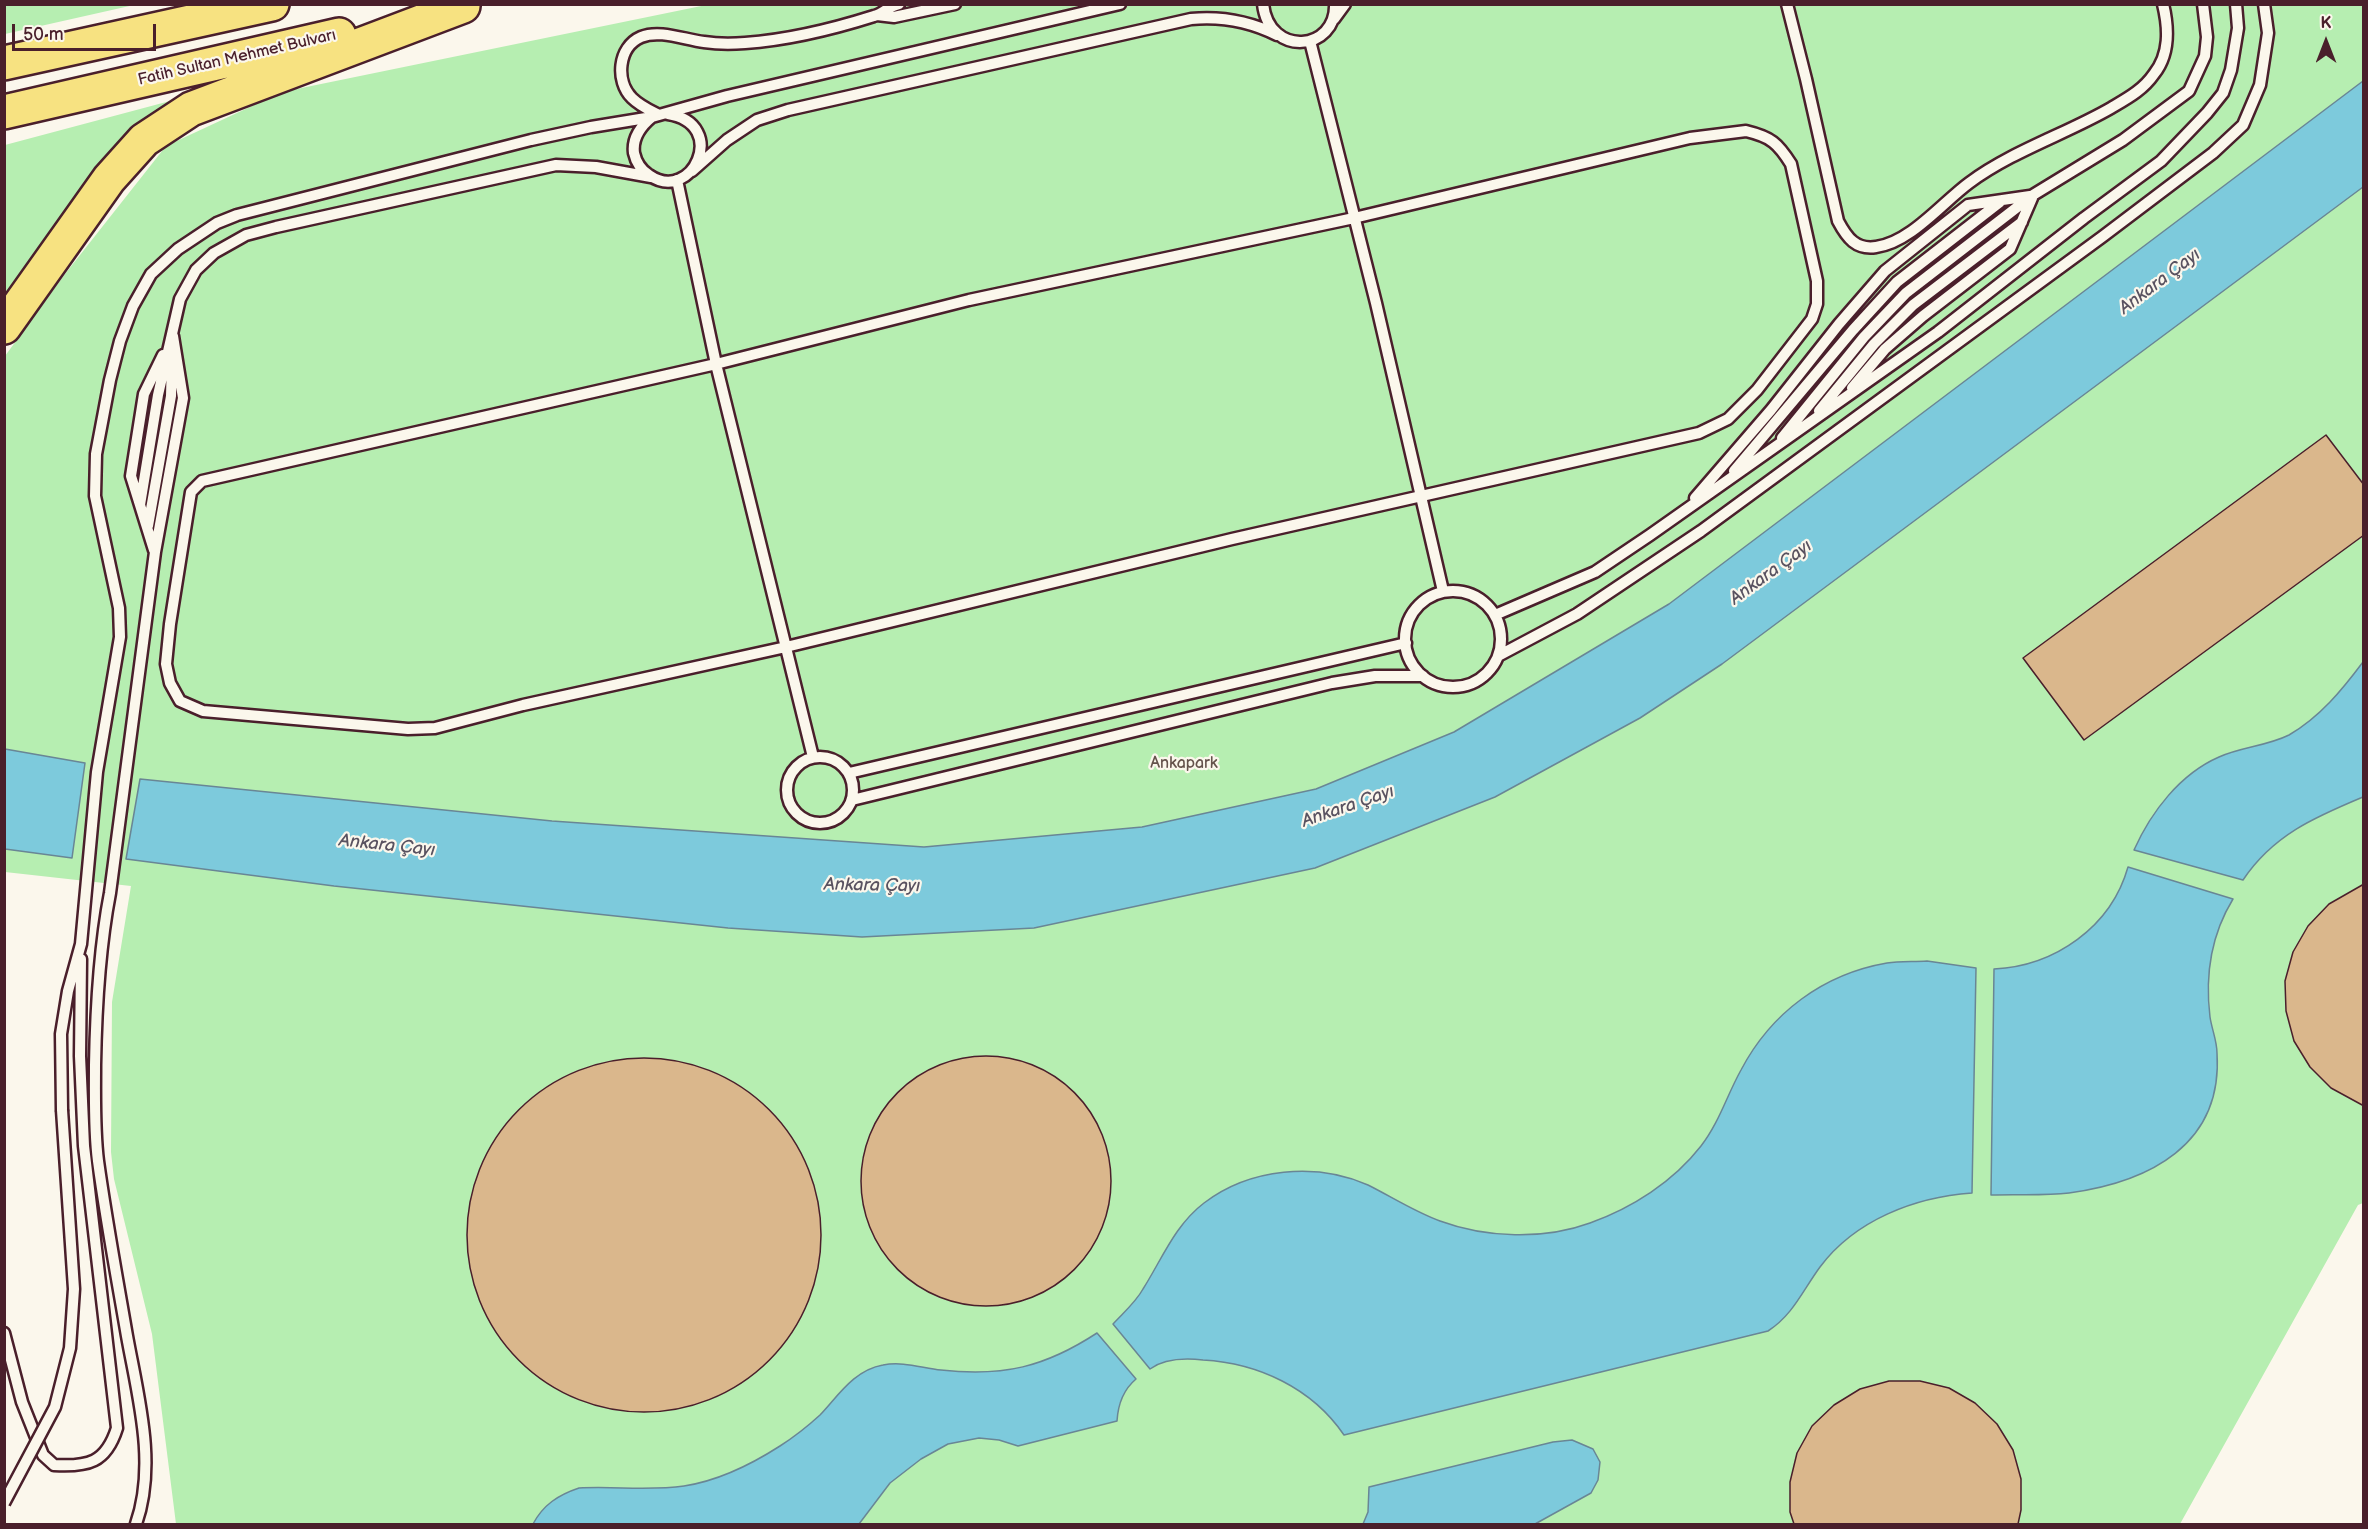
<!DOCTYPE html>
<meta charset="utf-8">
<style>
body{margin:0}
#map{position:relative;width:2368px;height:1529px;overflow:hidden;background:#fbf7ec;font-family:"Balsamiq Sans",sans-serif}
canvas{display:block}
.frame{position:absolute;inset:0;border:6px solid #4a1f2b;pointer-events:none}
.north{position:absolute;left:2296px;top:12px;width:60px;height:60px;-webkit-text-stroke:4px #fbf7ec;paint-order:stroke;rotate:0deg;font-size:16px;font-weight:700;line-height:24px;text-align:center;color:#4a1f2b}
.north::after{content:'';display:block;margin:auto;width:21px;height:27px;background:#4a1f2b;clip-path:polygon(50% 0,100% 100%,50% 72%,0 100%)}
.scale{position:absolute;left:12px;top:24px;width:144px;height:27px;box-sizing:border-box;border:3px solid #4a1f2b;border-top:0;padding-left:8px;font-size:18px;line-height:21px;white-space:nowrap;color:#4a1f2b;-webkit-text-stroke:4px #fbf7ec;paint-order:stroke}
</style>
<div id="map">
<canvas width="2368" height="1529"></canvas>
<div class="frame"></div>
<div class="north">K</div>
<div class="scale">50 m</div>
</div>
<script>
const ctx = document.querySelector('canvas').getContext('2d');
ctx.lineJoin = 'round';
function fillPath(path, color) {
  ctx.fillStyle = color;
  ctx.fill(path, 'evenodd');
}
function trace(path, color, width, dash) {
  ctx.strokeStyle = color;
  ctx.lineWidth = width;
  ctx.lineCap = dash ? 'butt' : 'round';
  ctx.setLineDash(dash || []);
  ctx.stroke(path);
}
function write(font, color, halo, rows, align = 'center') {
  ctx.font = font + ' "Balsamiq Sans",sans-serif';
  ctx.lineWidth = 4.5;
  ctx.setLineDash([]);
  ctx.textBaseline = 'middle';
  ctx.strokeStyle = halo;
  ctx.fillStyle = color;
  for (const [text, x, y, turn = 0] of rows) {
    ctx.save();
    ctx.translate(x, y);
    ctx.rotate((+turn || 0) * Math.PI / 180);
    ctx.textAlign = isNaN(turn) ? turn : align;
    if (halo) ctx.strokeText(text, 0, 0);
    ctx.fillText(text, 0, 0);
    ctx.restore();
  }
}
fillPath(new Path2D(`
 M5 4H134V5L5 34Z
 M711 4 2363 5V1203L2358 1205 2180 1524H176L152 1334 114 1179 111 1152 112 1002 131 886 5 872V356L65 274 166 146 282 92Z
 M170 101 105 156 5 298V145Z`), '#b6eeb1');
const water = new Path2D(`
 M2363 81V187L1722 664 1640 718 1495 797 1315 868 1034 928 862 937 728 928 334 886 126 859 140 779 552 821 924 847 1142 827 1316 789 1454 732 1669 604Z
 M2363 662V797C2315 817 2273 835 2243 880L2134 850C2151 812 2180 774 2219 757 2241 747 2267 746 2289 735 2320 717 2342 690 2363 662Z
 M5 749 85 763 72 858 5 849Z
 M2128 867 2233 899C2211 935 2205 976 2210 1017 2212 1030 2217 1041 2217 1053 2223 1145 2149 1182 2069 1193 2043 1196 2017 1194 1991 1195L1994 969C2055 966 2111 927 2128 867Z
 M1927 961 1976 968 1972 1193C1915 1197 1855 1220 1820 1267 1803 1290 1793 1315 1768 1331L1344 1435C1312 1388 1258 1363 1203 1360 1185 1358 1165 1358 1150 1369L1113 1324C1123 1313 1136 1302 1143 1289 1162 1259 1175 1225 1204 1203 1250 1168 1316 1162 1368 1185 1392 1197 1415 1212 1440 1221 1486 1238 1544 1240 1590 1223 1632 1208 1673 1182 1701 1146 1719 1123 1727 1095 1741 1070 1771 1013 1823 974 1887 963 1900 961 1914 962 1927 961Z
 M1097 1333 1136 1379C1123 1390 1118 1404 1117 1421L1018 1446 999 1440 979 1438 948 1444 921 1459 890 1483 859 1524H533C543 1505 558 1495 579 1488 614 1486 649 1491 684 1486 717 1481 752 1464 780 1446 794 1437 808 1426 820 1415 838 1396 854 1370 883 1365 903 1361 922 1368 941 1370 1003 1377 1045 1367 1097 1333Z
 M1572 1440 1593 1449 1600 1462 1598 1480 1591 1493 1535 1524H1363L1368 1512 1369 1487 1553 1442Z`);
fillPath(water, '#7dcadc');
trace(water, '#698695', 1.5);
const building = new Path2D(`
 M2326 435 2364 485V535L2084 740 2023 658Z
 M2364 884V1106L2331 1088 2310 1067 2294 1041 2286 1011 2285 981 2293 952 2308 926 2329 904Z
 M861 1181a125 125 0 1 1 250 0a125 125 0 1 1-250 0Z
 M467 1235a177 177 0 1 1 354 0a177 177 0 1 1-354 0Z
 M1889 1381H1920L1949 1388 1975 1403 1997 1424 2013 1450 2021 1479V1510L2018 1524H1794L1790 1512V1482L1797 1453 1812 1426 1834 1405 1860 1389Z`);
fillPath(building, '#dab78c');
trace(building, '#4a1f2b', 1.5);
const lane = new Path2D(`
 M1263 4C1269 58 1337 51 1335 4
 M1787 4 1806 79 1838 221C1847 238 1856 250 1876 247 1910 243 1943 202 1969 183 2012 151 2066 134 2111 108 2128 98 2143 90 2154 74 2170 54 2169 29 2163 4
 M877 15 894 17 955 4
 M1334 19 1345 4
 M1310 41 1376 303 1443 591
 M659 115C649 110 640 106 632 98 615 81 618 47 641 37 660 29 685 40 704 42 717 44 732 44 745 43 788 40 833 29 874 16 883 14 889 6 899 4
 M652 117C641 126 632 138 634 153 636 162 641 170 649 175 692 205 730 124 668 114
 M1746 131C1771 137 1778 143 1791 164L1817 281V304L1812 319 1757 390 1728 419 1699 433 1232 539 786 647 523 705 435 728 408 729 203 711 180 701 170 683 166 664 170 624 191 492 202 481 716 364 969 300 1354 218 1690 138Z
 M692 171 727 140 757 120 788 110 1191 19C1222 16 1249 21 1277 35
 M677 180 716 364 813 757
 M1852 388 1885 349 1923 316 2010 249 2032 198
 M1819 411 1874 344 1913 305 2022 222
 M1782 438 1864 337 1906 293 2033 195 2123 140 2189 91 2205 56 2207 37 2203 4
 M1734 471 1853 330 1897 282 2000 202
 M1695 498 1771 410 1839 324 1885 271 1968 205 2030 196
 M140 505 158 395 180 299 196 270 214 253 246 235 276 227 556 165 596 167 651 177
 M148 526 171 396 172 361
 M154 550 131 476 144 394 163 355
 M1405 639a48 48 0 1 1 96 0a48 48 0 1 1-96 0Z
 M1495 615 1595 572 1650 535 1938 332 2084 218 2161 161 2207 113 2223 93 2231 70 2238 28 2236 4
 M1498 656 1577 614 1701 531 2102 237 2213 153 2243 125 2260 85 2268 33 2264 4
 M787 790a33 33 0 1 1 66 0a33 33 0 1 1-66 0Z
 M849 773 1406 643
 M852 800 1332 683 1375 676H1423
 M62 1110 61 1034 68 991 81 944 97 772 120 637 119 608 95 496 96 454 110 380 120 341 133 306 151 274 178 249 217 223 237 215 531 140 591 127 652 117 727 96 1120 4
 M4 1333 22 1402 43 1455 54 1465C88 1467 106 1463 117 1428L84 1146 80 1056 81 959
 M136 1524C157 1464 138 1397 127 1336 117 1278 106 1219 98 1161 94 1129 95 1097 95 1065 96 1007 99 950 110 893L155 552 183 398 173 336`);
const highway = new Path2D(`
 M4 63 272 4
 M4 112 339 35
 M4 327 109 179 144 140 191 109 463 6`);
trace(lane, '#4a1f2b', 15);
trace(highway, '#4a1f2b', 38);
trace(lane, '#fbf7ec', 10);
trace(highway, '#f7e281', 33);
const laneBridge = new Path2D(`
 M4 1503 55 1407 70 1348 74 1289 62 1110`);
trace(laneBridge, '#4a1f2b', 15, []);
trace(laneBridge, '#fbf7ec', 10);
write('16px', '#4a1f2b', '#fbf7ec', [
 ["Fatih Sultan Mehmet Bulvarı",237,58,-13]
]);
write('16px', '#65534c', '#fbf7ec', [
 ["Ankapark",1184,764]
]);
write('italic 18px', '#595260', '#fbf7ec', [
 ["Ankara Çayı",2160,282,-37],
 ["Ankara Çayı",1771,573,-36],
 ["Ankara Çayı",1348,807,-19],
 ["Ankara Çayı",387,846,6],
 ["Ankara Çayı",872,886,1]
]);
</script>
